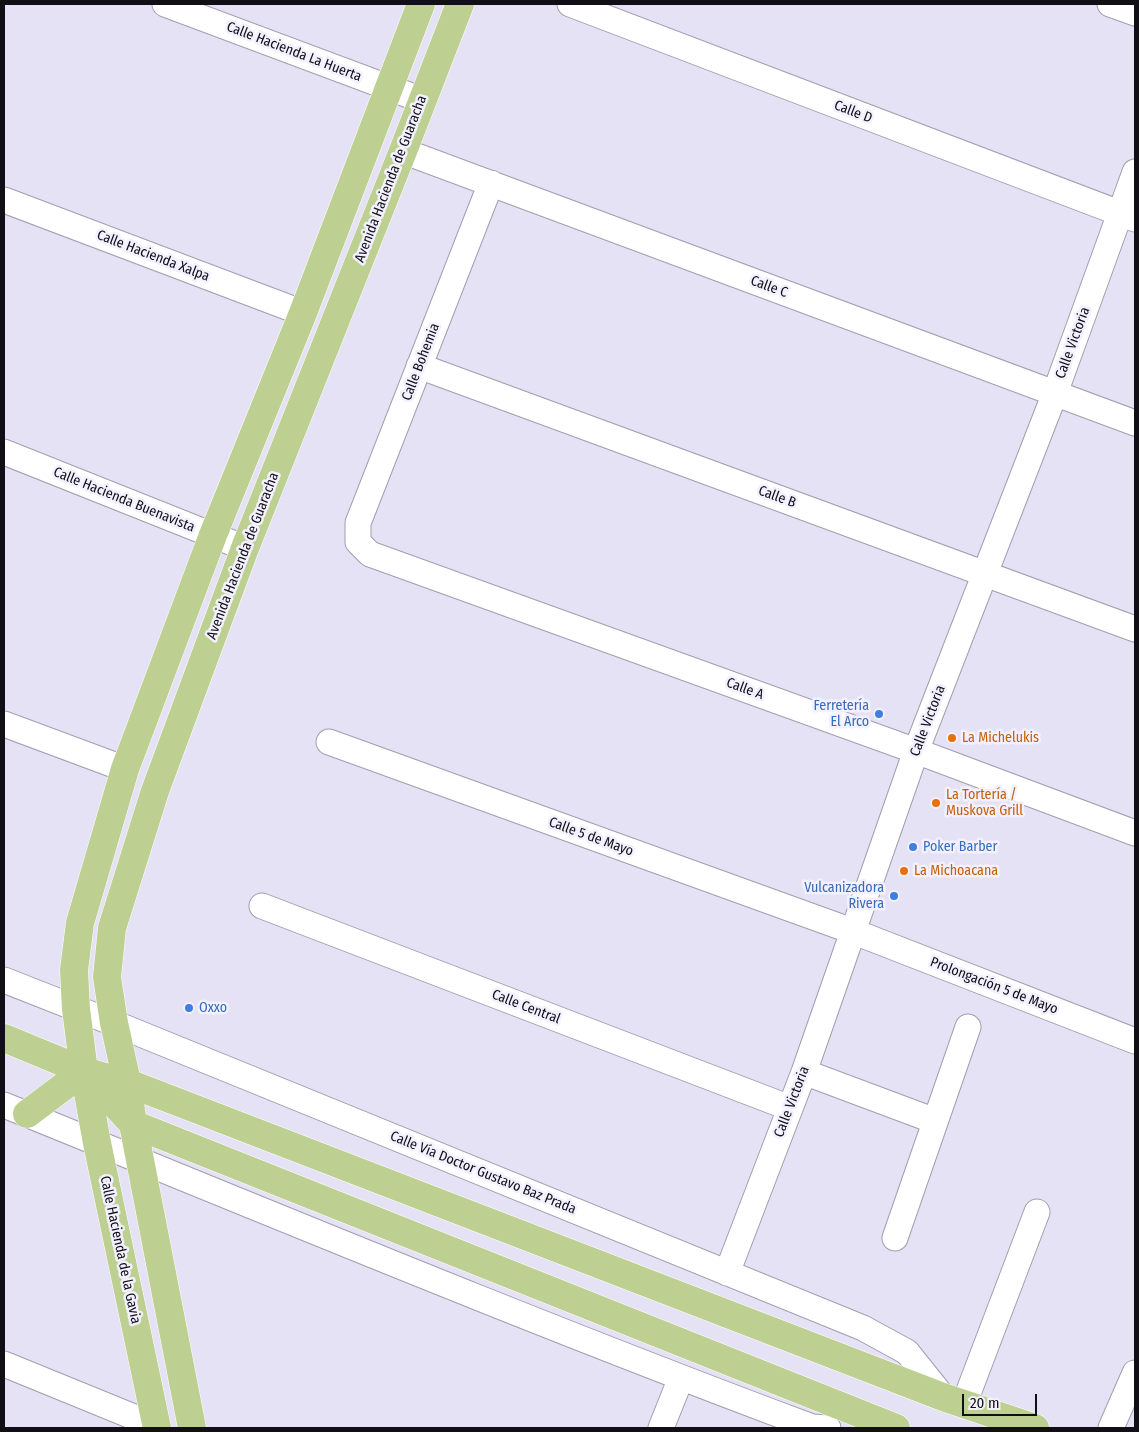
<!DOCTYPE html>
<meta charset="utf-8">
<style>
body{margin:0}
#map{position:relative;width:1139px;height:1432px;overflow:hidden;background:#e6e2f5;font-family:"Fira Sans Condensed",sans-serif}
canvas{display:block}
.frame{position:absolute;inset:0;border:5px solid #110f15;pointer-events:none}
.scale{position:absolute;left:962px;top:1394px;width:75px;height:22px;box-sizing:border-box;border:2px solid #110f15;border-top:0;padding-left:6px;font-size:15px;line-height:18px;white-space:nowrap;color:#110f15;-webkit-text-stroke:4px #f3f0ff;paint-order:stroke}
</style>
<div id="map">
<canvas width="1139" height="1432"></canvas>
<div class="frame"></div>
<div class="scale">20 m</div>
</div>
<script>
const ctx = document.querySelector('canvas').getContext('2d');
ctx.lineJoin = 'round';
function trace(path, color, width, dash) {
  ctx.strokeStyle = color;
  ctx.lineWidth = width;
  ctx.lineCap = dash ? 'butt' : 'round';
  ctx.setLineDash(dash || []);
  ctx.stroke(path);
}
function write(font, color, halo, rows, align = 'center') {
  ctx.font = font + ' "Fira Sans Condensed",sans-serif';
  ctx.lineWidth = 5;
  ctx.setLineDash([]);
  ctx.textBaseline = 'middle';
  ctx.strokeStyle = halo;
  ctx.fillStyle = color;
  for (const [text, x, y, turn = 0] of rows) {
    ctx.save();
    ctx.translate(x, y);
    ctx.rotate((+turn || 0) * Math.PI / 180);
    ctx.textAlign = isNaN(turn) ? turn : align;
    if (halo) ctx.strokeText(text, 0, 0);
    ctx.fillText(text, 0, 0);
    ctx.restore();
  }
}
const minor = new Path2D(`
 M165 4 422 100
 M570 4 1135 219
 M1110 4 1135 13
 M403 151 1135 423
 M491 183 358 523V542L370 554 916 751 1135 833
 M4 200 303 313
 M419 366 1135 629
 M4 452 245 548
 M4 724 125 769
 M329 742 852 931 1135 1041
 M262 906 790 1108
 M4 980 126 1028 863 1328 907 1352 943 1397
 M804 1072 935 1121
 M4 1105C272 1214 541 1326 812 1427L828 1428
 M895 1238 968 1027
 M727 1273 804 1072 916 751 1055 393 1135 172
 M4 1364 156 1426
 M964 1404 1037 1212
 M661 1428 681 1378
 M1111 1428 1135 1373`);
const major = new Path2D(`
 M4 1038 84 1071 136 1086 943 1397 1035 1428
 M84 1071 133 1124 896 1428
 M27 1114 84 1071
 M157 1428 97 1143 84 1071 76 1009 74 970 80 923 125 769 213 535 303 313 421 4
 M192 1428 133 1124 127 1082 114 1023 107 977 112 928 155 791 245 548 403 151 460 4`);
trace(minor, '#a19eaf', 27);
trace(major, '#fff', 29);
trace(minor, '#fff', 25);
trace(major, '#bed091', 28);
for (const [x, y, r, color] of [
 [879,714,5,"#3f7fe0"],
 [952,738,5,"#e8710a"],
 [936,803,5,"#e8710a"],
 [913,847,5,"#3f7fe0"],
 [904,871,5,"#e8710a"],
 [894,896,5,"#3f7fe0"],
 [189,1008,5,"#3f7fe0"]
]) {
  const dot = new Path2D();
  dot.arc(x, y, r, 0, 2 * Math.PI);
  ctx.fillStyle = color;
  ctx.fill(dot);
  trace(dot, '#f3f0ff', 2);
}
write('14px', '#110f15', '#f3f0ff', [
 ["Calle Hacienda La Huerta",294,52,21],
 ["Calle D",853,112,21],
 ["Avenida Hacienda de Guaracha",391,179,-69],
 ["Calle Hacienda Xalpa",153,256,21],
 ["Calle C",769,287,20],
 ["Calle Victoria",1073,343,-70],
 ["Calle Bohemia",421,362,-69],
 ["Calle B",777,497,20],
 ["Calle Hacienda Buenavista",124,500,22],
 ["Avenida Hacienda de Guaracha",243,556,-69],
 ["Calle A",745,689,20],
 ["Calle Victoria",928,721,-69],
 ["Calle 5 de Mayo",591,837,20],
 ["Prolongación 5 de Mayo",994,986,21],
 ["Calle Central",526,1007,21],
 ["Calle Victoria",792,1102,-69],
 ["Calle Vía Doctor Gustavo Baz Prada",483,1173,22],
 ["Calle Hacienda de la Gavia",120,1250,78]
]);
write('14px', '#366cbe', '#f3f0ff', [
 ["Ferretería",869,706],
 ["El Arco",869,722],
 ["Poker Barber",923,847,"left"],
 ["Vulcanizadora",884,888],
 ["Rivera",884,904],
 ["Oxxo",199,1008,"left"]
], 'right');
write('14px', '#c56008', '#f3f0ff', [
 ["La Michelukis",962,738],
 ["La Tortería /",946,795],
 ["Muskova Grill",946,811],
 ["La Michoacana",914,871]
], 'left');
</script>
